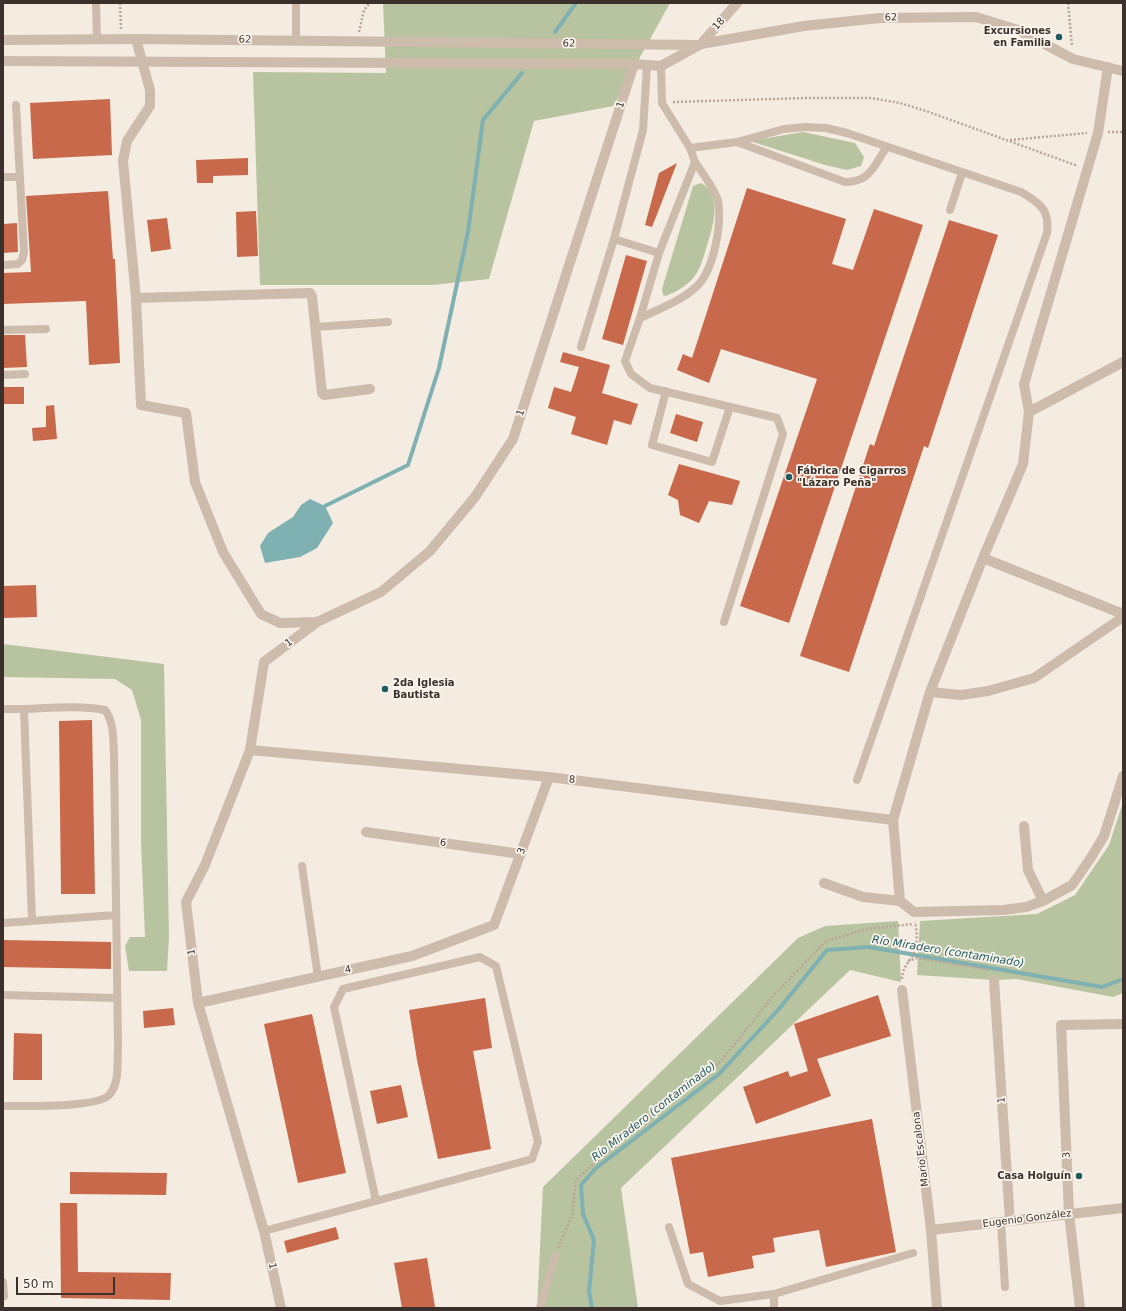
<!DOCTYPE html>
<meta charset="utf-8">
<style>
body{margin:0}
#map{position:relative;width:1126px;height:1311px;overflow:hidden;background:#f4ebe1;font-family:"DejaVu Sans",sans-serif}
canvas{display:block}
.frame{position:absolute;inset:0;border:4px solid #3b302b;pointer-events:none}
.scale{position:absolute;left:16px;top:1277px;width:99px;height:18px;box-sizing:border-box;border:2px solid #3b302b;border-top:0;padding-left:5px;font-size:12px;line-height:14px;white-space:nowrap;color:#3b302b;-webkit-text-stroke:3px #fbf5ee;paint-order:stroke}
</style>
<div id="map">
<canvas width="1126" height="1311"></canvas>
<div class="frame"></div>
<div class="scale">50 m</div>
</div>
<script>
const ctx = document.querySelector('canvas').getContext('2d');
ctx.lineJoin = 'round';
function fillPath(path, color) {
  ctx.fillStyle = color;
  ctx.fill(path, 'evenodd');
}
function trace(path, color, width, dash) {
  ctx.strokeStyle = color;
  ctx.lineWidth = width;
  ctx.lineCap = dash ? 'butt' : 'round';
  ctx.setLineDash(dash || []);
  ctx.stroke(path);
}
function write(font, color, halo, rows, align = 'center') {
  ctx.font = font + ' "DejaVu Sans",sans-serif';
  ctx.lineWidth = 3.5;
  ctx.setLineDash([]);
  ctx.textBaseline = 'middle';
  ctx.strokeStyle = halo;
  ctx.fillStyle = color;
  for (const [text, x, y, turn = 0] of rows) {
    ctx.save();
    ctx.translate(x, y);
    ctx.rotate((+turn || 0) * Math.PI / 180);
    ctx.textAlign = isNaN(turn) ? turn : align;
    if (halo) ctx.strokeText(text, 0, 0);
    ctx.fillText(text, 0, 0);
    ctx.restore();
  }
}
fillPath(new Path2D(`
 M383 3H670L613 106 534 121 489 279 432 285H260L253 72 386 73Z
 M803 132 855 143 864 157 861 166 847 170 825 165 750 141Z
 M701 183C724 195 712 230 706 249 703 258 700 270 694 277 687 286 677 291 666 296L663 295 662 289 693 186Z
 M3 644 164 664 169 937 167 971H129L125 946 130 937H145L141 841V720L132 690 115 679 3 677Z
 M1123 802V993L1113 997 1017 979 994 980 917 975 920 921 1037 914 1075 895 1109 845Z
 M898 921 901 982 850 970 621 1188 638 1308H537L543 1187 798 938 825 926Z`), '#b8c4a0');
fillPath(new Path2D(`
 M310 499 325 506 333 523 317 548 300 557 265 563 260 546 268 533 293 517 301 505Z`), '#7fb0b2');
trace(new Path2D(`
 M555 32 576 3
 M325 506 408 465 439 368 468 232 483 120 522 73
 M592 1308 589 1291 594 1240 583 1214 581 1185 596 1168 719 1074 778 1010 827 950 869 947 1102 987 1123 979`), '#7fb0b2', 4);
fillPath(new Path2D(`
 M110 99 112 155 33 159 30 103Z
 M248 158V175L213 176V183H197L196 160Z
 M677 163 652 227 645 225 659 173Z
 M747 188 846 219 832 264 853 270 874 209 923 225 789 623 740 606 817 379 721 349 709 383 677 370 683 354 692 358Z
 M108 191 113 259H115L120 363 89 365 86 301 3 304V273L31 272 26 196Z
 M256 211 258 256 237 257 236 212Z
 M167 218 171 249 151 252 147 220Z
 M949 220 998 235 928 448 924 446 849 672 800 656 870 444 874 446Z
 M17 223 18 252 3 253V224Z
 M626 255 647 261 623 345 602 339Z
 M3 335H25L27 367 3 368Z
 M563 352 610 365 602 393 638 404 631 425 614 420 607 445 571 434 576 417 548 408 554 387 571 392 579 367 560 362Z
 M3 387H24V404H3Z
 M54 405 57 439 33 441 32 428 46 427V406Z
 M676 414 703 422 697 442 670 433Z
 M679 464 740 481 732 505 709 501 699 523 680 515 678 500 668 495Z
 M36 585 37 617 3 618V586Z
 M92 720 95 894H61L59 721Z
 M3 940 111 942V969L3 967Z
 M878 995 891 1036 817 1059 831 1096 756 1124 743 1087 788 1071 790 1077 808 1071 794 1024Z
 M485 998 492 1048 473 1051 491 1149 438 1159 417 1060 409 1010Z
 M173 1008 175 1025 144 1028 143 1011Z
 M312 1014 346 1173 298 1183 264 1024Z
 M14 1033 42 1034V1080H13Z
 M401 1085 408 1117 377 1124 370 1091Z
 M872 1119 896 1252 826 1267 819 1230 773 1238 775 1252 752 1256 754 1268 708 1277 703 1252 690 1254 671 1158Z
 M70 1172 167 1173 166 1195 70 1194Z
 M60 1203H77L78 1272 171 1273 170 1300 61 1298Z
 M336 1227 339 1239 287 1253 284 1241Z
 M427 1258 435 1307 402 1308 394 1263Z`), '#c8694b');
trace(new Path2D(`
 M120 3 121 29
 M1068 3 1072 46
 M359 32 364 10 370 3
 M673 102 807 98H871L900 103 926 111 1078 166
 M1108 132H1123
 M1010 140 1087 133
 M908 961 917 958 990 970
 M902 979C902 966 913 959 916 948 917 940 917 930 915 922
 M558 1248 572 1215 576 1180 622 1138 721 1061 774 995 826 941 867 929 913 924`), '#b9a596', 2.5, [2, 2]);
trace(new Path2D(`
 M96 3 97 39
 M296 3V41
 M661 66 662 103 690 148 695 162 659 253 640 318 625 361 631 374 650 388 777 418 783 434 724 622
 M737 142 845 182C870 182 874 166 886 148
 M690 148 737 142 784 129 805 127 826 128 847 133 1021 192C1040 203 1050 210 1047 233L857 780
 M3 177H20
 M950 210 962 173
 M614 239 659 253
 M3 265 18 264 22 260 24 252 16 105
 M640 318C659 309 681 301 696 287 714 271 722 224 718 201 716 191 701 171 695 162
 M315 327 388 322
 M3 330 46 329
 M581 347 614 239 643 130 647 65
 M3 375 25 374
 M666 391 652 445 712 462 730 407
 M3 709C37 710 71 704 105 710 114 722 113 738 114 753L118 1047C117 1061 120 1084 109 1095 98 1108 22 1106 3 1106
 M24 710 32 920
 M302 866 318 977
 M3 923 116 915
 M3 995 117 998
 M1001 1222 1005 1287
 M669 1227 688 1284 720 1301 774 1294 913 1253
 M264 1231 532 1159 538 1142 496 966 480 957 343 989 334 1007 376 1201
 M3 1282 4 1296
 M774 1294V1308
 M540 1308 555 1256`), '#cdbbac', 8);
trace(new Path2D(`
 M136 39 150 90V106L127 141 123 161 136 298 141 405 186 413 195 482 223 552 261 614 280 623 317 622
 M701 44 804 26 880 18 976 17 1018 30 1073 59 1123 71
 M136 298 310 293 312 296 322 393 324 395 370 389
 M1029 412 1123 362
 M983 558 1123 614
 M930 692 961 695 988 691 1034 678 1123 617
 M250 750 549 777 893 820
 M1024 826 1028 870 1043 901
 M366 832 521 854
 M824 883 863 897 900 901 914 912 1003 910 1026 907 1043 901 1072 885 1090 859 1104 836 1123 776
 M900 901 893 820 930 692 983 558 1023 464 1029 412 1024 384 1098 133 1108 67
 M994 980 1010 1221
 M902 990 931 1230 937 1308
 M198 1003 412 956 494 925 549 777
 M931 1230 1123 1208
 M281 1308 264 1231 198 1003 186 902 205 865 250 750 264 662 317 622 381 592 430 551 475 497 513 439 634 64
 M1080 1308 1069 1214 1061 1025 1123 1024`), '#cdbbac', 10);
trace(new Path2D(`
 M3 40 136 39 699 45
 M3 61 634 64 661 66 701 44 737 3`), '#cdbbac', 10);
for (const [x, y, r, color] of [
 [1059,37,4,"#1f5a5e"],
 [789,477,4,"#1f5a5e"],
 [385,689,4,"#1f5a5e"],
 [1079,1176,4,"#1f5a5e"]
]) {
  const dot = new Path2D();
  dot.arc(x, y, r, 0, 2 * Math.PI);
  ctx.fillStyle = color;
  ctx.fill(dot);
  trace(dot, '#fbf5ee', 1.5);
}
write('10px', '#3b302b', '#fbf5ee', [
 ["62",891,18,-2],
 ["18",719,24,-49],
 ["62",245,40,1],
 ["62",569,44,1],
 ["1",621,105,-72],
 ["1",521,413,-72],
 ["1",289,643,-37],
 ["8",572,780,7],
 ["6",443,843,8],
 ["3",522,851,-70],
 ["1",192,952,-97],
 ["4",348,970,-12],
 ["1",1002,1100,-94],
 ["Mario Escalona",921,1149,-97],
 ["3",1067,1155,-93],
 ["Eugenio González",1027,1219,-7],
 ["1",272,1266,78]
]);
write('bold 10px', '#3b302b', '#fbf5ee', [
 ["Excursiones",1051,31],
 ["en Familia",1051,43],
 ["Fábrica de Cigarros",797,471,"left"],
 ["\"Lázaro Peña\"",797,483,"left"],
 ["2da Iglesia",393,683,"left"],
 ["Bautista",393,695,"left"],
 ["Casa Holguín",1071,1176]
], 'right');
write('italic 11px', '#1f5a5e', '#fbf5ee', [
 ["Río Miradero (contaminado)",948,952,9],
 ["Río Miradero (contaminado)",654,1112,-38]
]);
</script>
